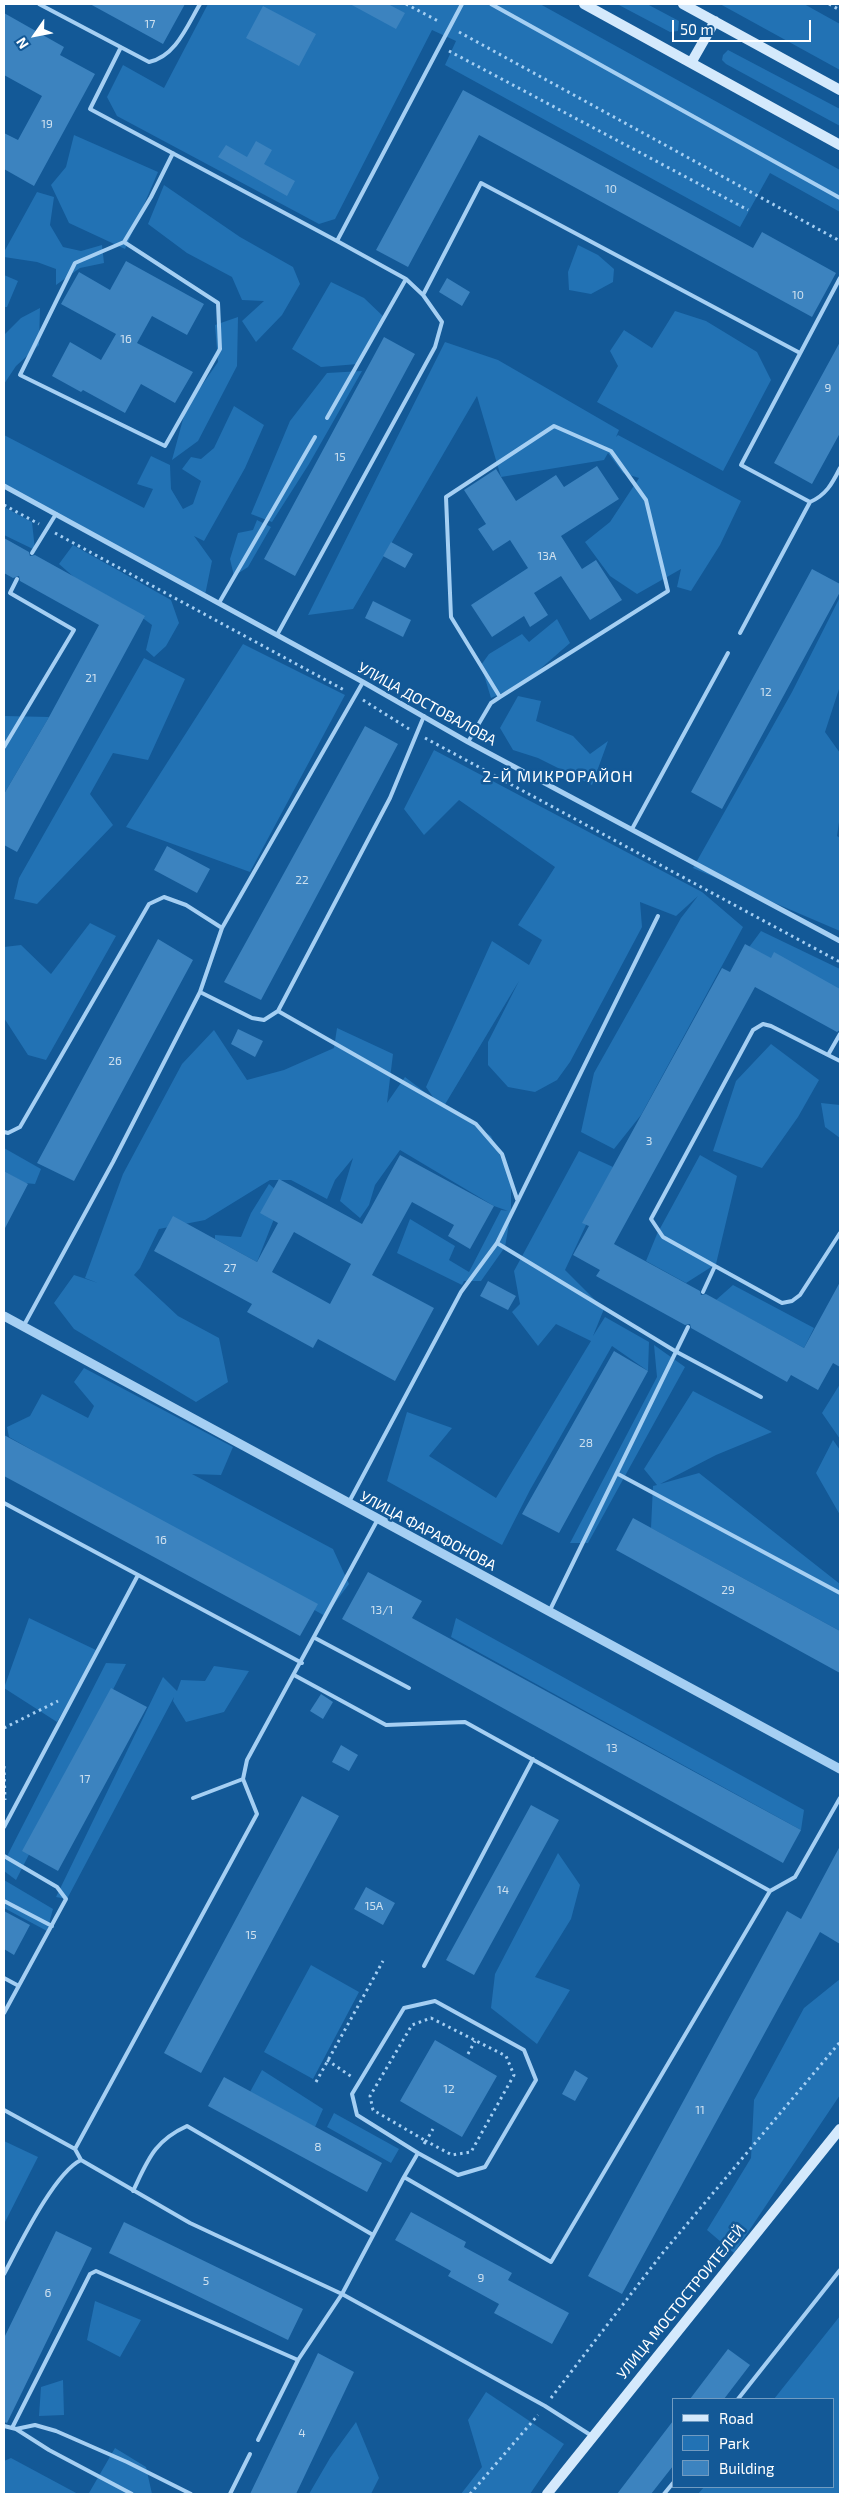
<!DOCTYPE html>
<meta charset="utf-8">
<style>
body{margin:0}
#map{position:relative;width:844px;height:2498px;overflow:hidden;background:#135997;font-family:"Exo 2",sans-serif}
canvas{display:block}
.frame{position:absolute;inset:0;border:5px solid #fff;pointer-events:none}
.legend{position:absolute;left:672px;top:2398px;width:162px;height:90px;box-sizing:border-box;background:#135997;border:1px solid #719bc1;margin:0;padding:6px 9px;list-style:none;font-size:15px;color:#fff}
.legend li{display:flex;align-items:center;gap:10px;height:25px}
.legend b{width:25px;border:1px solid #719bc1}
.north{position:absolute;left:10px;top:10px;width:50px;height:50px;-webkit-text-stroke:4px #135997;paint-order:stroke;rotate:237deg;font-size:14px;font-weight:700;line-height:20px;text-align:center;color:#fff}
.north::after{content:'';display:block;margin:auto;width:18px;height:22px;background:#fff;clip-path:polygon(50% 0,100% 100%,50% 72%,0 100%)}
.scale{position:absolute;left:672px;top:20px;width:139px;height:22px;box-sizing:border-box;border:2px solid #fff;border-top:0;padding-left:6px;font-size:15px;line-height:18px;white-space:nowrap;color:#fff;-webkit-text-stroke:4px #135997;paint-order:stroke}
</style>
<div id="map">
<canvas width="844" height="2498"></canvas>
<div class="frame"></div>
<ul class="legend">
<li><b style="height:6px;background:#d4e9fc"></b>Road</li>
<li><b style="height:14px;background:#2272b4"></b>Park</li>
<li><b style="height:14px;background:#3c83bf"></b>Building</li>
</ul>
<div class="north">N</div>
<div class="scale">50 m</div>
</div>
<script>
const ctx = document.querySelector('canvas').getContext('2d');
ctx.lineJoin = 'round';
function fillPath(path, color) {
  ctx.fillStyle = color;
  ctx.fill(path, 'evenodd');
}
function trace(path, color, width, dash) {
  ctx.strokeStyle = color;
  ctx.lineWidth = width;
  ctx.lineCap = dash ? 'butt' : 'round';
  ctx.setLineDash(dash || []);
  ctx.stroke(path);
}
function write(font, color, halo, rows, align = 'center') {
  ctx.font = font + ' "Exo 2",sans-serif';
  ctx.lineWidth = 5;
  ctx.setLineDash([]);
  ctx.textBaseline = 'middle';
  ctx.strokeStyle = halo;
  ctx.fillStyle = color;
  for (const [text, x, y, turn = 0] of rows) {
    ctx.save();
    ctx.translate(x, y);
    ctx.rotate((+turn || 0) * Math.PI / 180);
    ctx.textAlign = isNaN(turn) ? turn : align;
    if (halo) ctx.strokeText(text, 0, 0);
    ctx.fillText(text, 0, 0);
    ctx.restore();
  }
}
fillPath(new Path2D(`
 M208 4H540L840 170V212L770 173 740 227 445 65 456 41 432 30 335 219 319 224 117 116 107 97 123 65 164 88Z
 M617 4H647L679 21 678 31 670 32Z
 M720 4H804L840 24V70Z
 M728 50 840 109V126L726 64 722 60 723 55Z
 M74 135 158 172 125 249 69 223 51 185 66 167Z
 M164 185 240 237 293 267 300 284 282 315 256 342 242 321 264 301 242 300 232 277 187 253 148 224Z
 M37 192 54 197 50 225 63 247 81 251 102 245 104 263 80 268 56 285V269L37 262 4 257V252Z
 M578 245 598 255 614 269 613 282 591 294 569 290 568 272Z
 M4 275 18 281 7 307H4Z
 M331 282 364 298 385 318 358 364 321 367 292 349Z
 M40 308 39 345 16 366 4 384V335L21 318Z
 M675 311 706 321 757 352 771 380 723 471 597 402 618 366 610 351 624 330 652 348Z
 M238 317 237 366 198 441 172 460 186 408 218 362 215 325Z
 M445 342 498 360 619 430 616 437 618 435 741 501 720 545 691 591 677 587 681 569 637 594 610 576 585 542 610 522 639 478 623 473 608 453 604 460 501 477 477 396 353 609 308 615Z
 M362 371 309 464 272 522 251 514 290 421 327 373Z
 M234 406 264 425 245 468 204 541 194 536 212 561 205 595 4 486V435L144 508 153 489 137 484 151 456 170 465 171 489 183 509 193 504 201 481 182 469 191 457 201 459 214 448Z
 M4 507 32 522 35 550 4 535Z
 M257 520 271 527 248 567 234 576 230 559 238 533 253 530Z
 M73 545 171 600 179 623 166 646 154 657 146 650 152 625 128 607 75 578 59 564Z
 M840 597V686L825 732 840 753V815L837 836 840 838V931L693 868 792 692Z
 M557 619 570 643 524 683 491 698 481 665 489 654 522 634 529 642Z
 M243 644 345 695 250 872 126 827Z
 M144 658 185 679 148 760 113 753 90 794 113 825 37 904 14 899 19 878Z
 M518 696 541 701 536 721 573 736 590 754 608 741 592 785 538 758 513 750 500 728Z
 M4 716 49 717 4 794Z
 M434 750 702 892 743 927 641 1115 614 1149 581 1132 594 1073 681 918 698 896 676 916 640 902 642 927 570 1062 557 1080 535 1092 508 1087 488 1065V1042L519 981 444 1106 491 1136 511 1180V1212L505 1247 481 1281H464L462 1285 397 1253 410 1219 455 1246 449 1260 469 1272 501 1210 508 1211 494 1206 400 1150 375 1185 369 1205 360 1218 340 1201 353 1158 335 1180 327 1199 291 1180H270L205 1220 159 1229 140 1268 134 1275 178 1316 219 1338 228 1382 196 1402 74 1329 54 1303 74 1275 98 1283 85 1278 123 1174 182 1064 214 1030 247 1080 284 1070 334 1048 337 1028 393 1054 387 1103 405 1077 435 1100 426 1087 492 941 529 965 542 940 518 925 555 867 459 800 424 835 404 809Z
 M90 923 116 936 46 1060 28 1055 4 1018V947L21 945 51 974Z
 M761 931 840 969V990L747 950Z
 M771 1044 819 1080 798 1117 762 1168 713 1151 736 1081Z
 M821 1103 840 1105V1138L825 1127Z
 M4 1148 41 1169 35 1184 25 1183 4 1171Z
 M579 1151 613 1167 565 1270 604 1309 593 1336 605 1317 649 1342 648 1371 612 1346 530 1490 502 1545 387 1481 407 1412 452 1428 429 1456 496 1498 591 1341 556 1324 538 1346 512 1312 520 1304 514 1271Z
 M700 1155 737 1176 716 1264 686 1283 646 1261 657 1234Z
 M269 1184 283 1196 257 1262 215 1239V1235L241 1237 251 1213Z
 M733 1285 814 1328 804 1348 716 1300Z
 M654 1345 685 1367 588 1543H570L657 1377Z
 M84 1368 233 1447 221 1475 192 1474 333 1549 349 1584 325 1616 9 1437 7 1427 30 1416 42 1394 88 1418 94 1406 74 1382Z
 M840 1384V1439L822 1413Z
 M693 1391 772 1432 716 1455 660 1484 699 1473 840 1584V1631L651 1528 653 1486 657 1485 644 1469Z
 M833 1440 840 1450V1515L816 1473Z
 M29 1618 98 1651 57 1722 4 1688Z
 M456 1618 804 1810 801 1830 451 1637Z
 M106 1663 126 1664 16 1880 4 1871V1862Z
 M214 1666 249 1671 224 1712 186 1722 173 1701 174 1697 67 1899 56 1897 163 1677 177 1691 181 1680 205 1681Z
 M558 1853 580 1885 571 1919 535 1977 570 1990 537 2044 491 2008 495 1974Z
 M4 1880 53 1909 47 1931 4 1908Z
 M311 1965 359 1992 313 2079 264 2052Z
 M840 1979V2095L734 2253 707 2230 751 2158 754 2100 804 2008Z
 M262 2070 323 2109 315 2127 250 2092Z
 M334 2113 399 2149 391 2163 327 2127Z
 M4 2141 38 2157 4 2224Z
 M95 2301 141 2320 120 2357 87 2340Z
 M840 2316V2494H698L704 2487H833V2399H774Z
 M63 2380 64 2415 39 2416 41 2387Z
 M486 2392 564 2444 530 2494H461L482 2467 468 2420Z
 M356 2422 379 2478 371 2494H309L330 2458Z
 M115 2448 146 2467 152 2494 89 2493Z
 M11 2458 78 2494H4V2461Z`), '#2272b4');
fillPath(new Path2D(`
 M90 4H185L163 44Z
 M350 4H388L405 13 396 29Z
 M263 6 316 34 299 66 246 38Z
 M4 13 64 47 60 55 95 74 34 186 4 169V133L18 140 42 96 4 75Z
 M463 90 753 248 762 232 836 273 812 317 479 135 408 267 376 250Z
 M256 141 272 150 264 164 295 181 287 196 218 157 226 145 247 157Z
 M126 261 204 304 187 335 152 316 137 343 193 372 175 403 141 384 125 413 83 390 81 392 52 376 70 342 101 360 116 334 61 304 79 272 110 290Z
 M447 278 470 292 462 306 439 292Z
 M384 337 415 354 295 576 264 559Z
 M840 342V433L812 484 774 463Z
 M597 466 619 499 561 536 582 569 596 560 622 600 590 620 561 576 534 593 548 615 530 627 524 616 492 637 471 605 528 568 510 540 493 551 478 529 486 524 464 490 496 469 516 501 556 475 564 487Z
 M4 538 29 552 30 556 35 555 145 616 17 852 4 845V794L49 717 99 625 20 581 19 576 13 578 4 573Z
 M391 542 413 554 405 568 383 556Z
 M812 569 840 584V592L722 809 691 792Z
 M373 601 411 620 403 637 365 618Z
 M365 726 398 744 261 1000 224 982Z
 M167 846 210 869 197 893 154 870Z
 M158 939 193 960 74 1181 37 1163Z
 M745 944 771 958 774 952 840 989V1030L837 1032 755 987 614 1244 700 1291 701 1295 706 1294 804 1348 840 1282V1367L833 1363 818 1390 791 1375 787 1382 691 1328 690 1324 685 1325 596 1276 600 1270 573 1255 589 1226 582 1223 722 968 730 972Z
 M238 1029 263 1041 255 1057 231 1044Z
 M400 1155 494 1206 470 1249 448 1236 454 1225 412 1202 372 1275 434 1308 395 1381 318 1339 313 1348 247 1312 252 1304 154 1251 173 1216 257 1262 278 1223 260 1213 279 1179 362 1224ZM294 1232 351 1264 330 1304 272 1272Z
 M4 1171 28 1184 4 1230Z
 M488 1281 516 1296 508 1310 480 1296Z
 M614 1351 648 1371 559 1533 522 1514Z
 M4 1435 318 1604 300 1636 4 1476Z
 M633 1518 840 1631V1673L616 1550Z
 M368 1572 422 1601 412 1618 801 1830 783 1863 342 1619Z
 M111 1688 147 1707 58 1871 22 1851Z
 M321 1694 333 1702 323 1719 310 1711Z
 M341 1745 358 1755 349 1771 332 1762Z
 M302 1796 339 1816 201 2073 164 2053Z
 M531 1805 559 1820 474 1975 446 1960Z
 M840 1846V1944L820 1932 622 2294 588 2276 787 1911 801 1919Z
 M366 1887 395 1903 383 1925 354 1909Z
 M4 1911 30 1925 14 1955 4 1949Z
 M435 2040 497 2076 462 2137 400 2101Z
 M575 2070 588 2078 575 2101 562 2094Z
 M224 2077 382 2163 367 2192 208 2106Z
 M411 2212 466 2242 464 2247 512 2273 508 2280 569 2313 552 2344 494 2313 499 2304 448 2276 451 2271 395 2240Z
 M124 2222 303 2309 288 2340 109 2253Z
 M56 2231 92 2248 7 2423 4 2422V2338Z
 M728 2349 750 2365 724 2399H690Z
 M318 2353 354 2372 296 2494H250Z
 M673 2421V2466L651 2494H617Z`), '#3c83bf');
trace(new Path2D(`
 M406 4 440 22
 M829 4 840 10
 M459 32 840 241
 M449 51 748 210
 M4 505 39 524
 M55 533 346 691
 M363 700 409 729
 M425 738 840 962
 M4 1728 58 1701
 M4 1766 5 1800
 M468 2054 475 2041
 M327 2060 352 2077
 M316 2082 383 1961
 M424 2144 426 2141 373 2110 370 2096 412 2025 431 2018 506 2056 514 2075 471 2152 452 2155 426 2141 433 2129
 M551 2398 661 2255 840 2042
 M470 2494 538 2415`), '#a5cff3', 3, [2.5, 4]);
trace(new Path2D(`
 M39 4 149 62C176 56 187 26 200 4
 M491 4 840 198
 M120 49 90 109 337 241
 M124 242 218 303 220 349 165 446 20 375 75 263 124 242 151 197 173 153
 M423 295 481 183 800 353
 M327 418 406 279 337 241 462 4
 M810 502C826 495 832 484 840 468
 M32 553 56 514
 M219 603 315 437
 M740 633 810 502 741 465 840 278
 M277 635 435 347 442 322 423 295 406 279
 M468 742 491 703 500 697 668 591 646 500 611 451 554 426 446 497 451 617 500 697
 M4 747 74 630 10 593 17 579
 M632 829 728 653
 M200 992 252 1018 264 1020 278 1011 390 798 424 716
 M278 1011 476 1124 502 1154 517 1199
 M828 1055 840 1061
 M4 1132 8 1133 20 1127 149 904 164 897 186 905 222 928
 M497 1243 658 916
 M715 1266 782 1303 792 1301 800 1295 840 1233
 M703 1292 715 1266 663 1237 651 1219 753 1030 763 1024 771 1026 828 1055 840 1034
 M23 1327 113 1162 200 992 222 928 363 682
 M618 1474 840 1593
 M349 1502 461 1292 497 1243 675 1351 761 1397
 M4 1503 302 1663
 M549 1612 688 1327
 M315 1638 409 1688
 M294 1675 386 1725 465 1722 770 1891
 M193 1798 243 1779
 M4 1827 138 1575
 M4 1856 57 1887 66 1899 4 2013
 M4 1901 52 1926
 M424 1966 533 1759
 M4 1978 17 1985
 M4 2110 75 2149 81 2160 190 2223 342 2294 545 2406 592 2436
 M75 2149 257 1814 243 1779 247 1760 378 1519
 M404 2177 418 2153 357 2115 352 2094 404 2008 435 2001 524 2050 536 2080 485 2167 458 2175 418 2153
 M133 2191C148 2160 154 2141 187 2126L373 2235
 M4 2274C19 2246 54 2173 81 2160
 M738 2399 840 2270
 M4 2426 16 2429 49 2450 132 2494
 M12 2428 90 2274 96 2271 298 2360
 M16 2429 35 2425 56 2431 127 2462 191 2494
 M258 2440 298 2360 342 2294 404 2177 551 2262 770 1891 795 1877 840 1798
 M230 2494 250 2454
 M664 2494 673 2483`), '#a5cff3', 4);
trace(new Path2D(`
 M4 486 363 682 468 742 840 941`), '#a5cff3', 5);
trace(new Path2D(`
 M4 1316 840 1769`), '#a5cff3', 9);
trace(new Path2D(`
 M584 4 840 145
 M683 4 840 90
 M691 63 715 21
 M547 2494 840 2129`), '#d4e9fc', 10);
write('12px', '#cee0ef', null, [
 ["17",150,24],
 ["19",47,124],
 ["10",611,189],
 ["10",798,295],
 ["16",126,339],
 ["9",828,388],
 ["15",340,457],
 ["13А",547,556],
 ["21",91,678],
 ["12",766,692],
 ["22",302,880],
 ["26",115,1061],
 ["3",649,1141],
 ["27",230,1268],
 ["28",586,1443],
 ["16",161,1540],
 ["29",728,1590],
 ["13/1",382,1610],
 ["13",612,1748],
 ["17",85,1779],
 ["14",503,1890],
 ["15А",374,1906],
 ["15",251,1935],
 ["12",449,2089],
 ["11",700,2110],
 ["8",318,2147],
 ["9",481,2278],
 ["5",206,2281],
 ["6",48,2293],
 ["4",302,2433]
]);
write('15px', '#fff', '#135997', [
 ["УЛИЦА ДОСТОВАЛОВА",427,704,29],
 ["УЛИЦА ФАРАФОНОВА",428,1531,28],
 ["УЛИЦА МОСТОСТРОИТЕЛЕЙ",681,2302,-51]
]);
ctx.letterSpacing = '1px';
write('16px', '#fff', '#135997', [
 ["2-Й МИКРОРАЙОН",558,777]
]);
ctx.letterSpacing = '0px';
</script>
